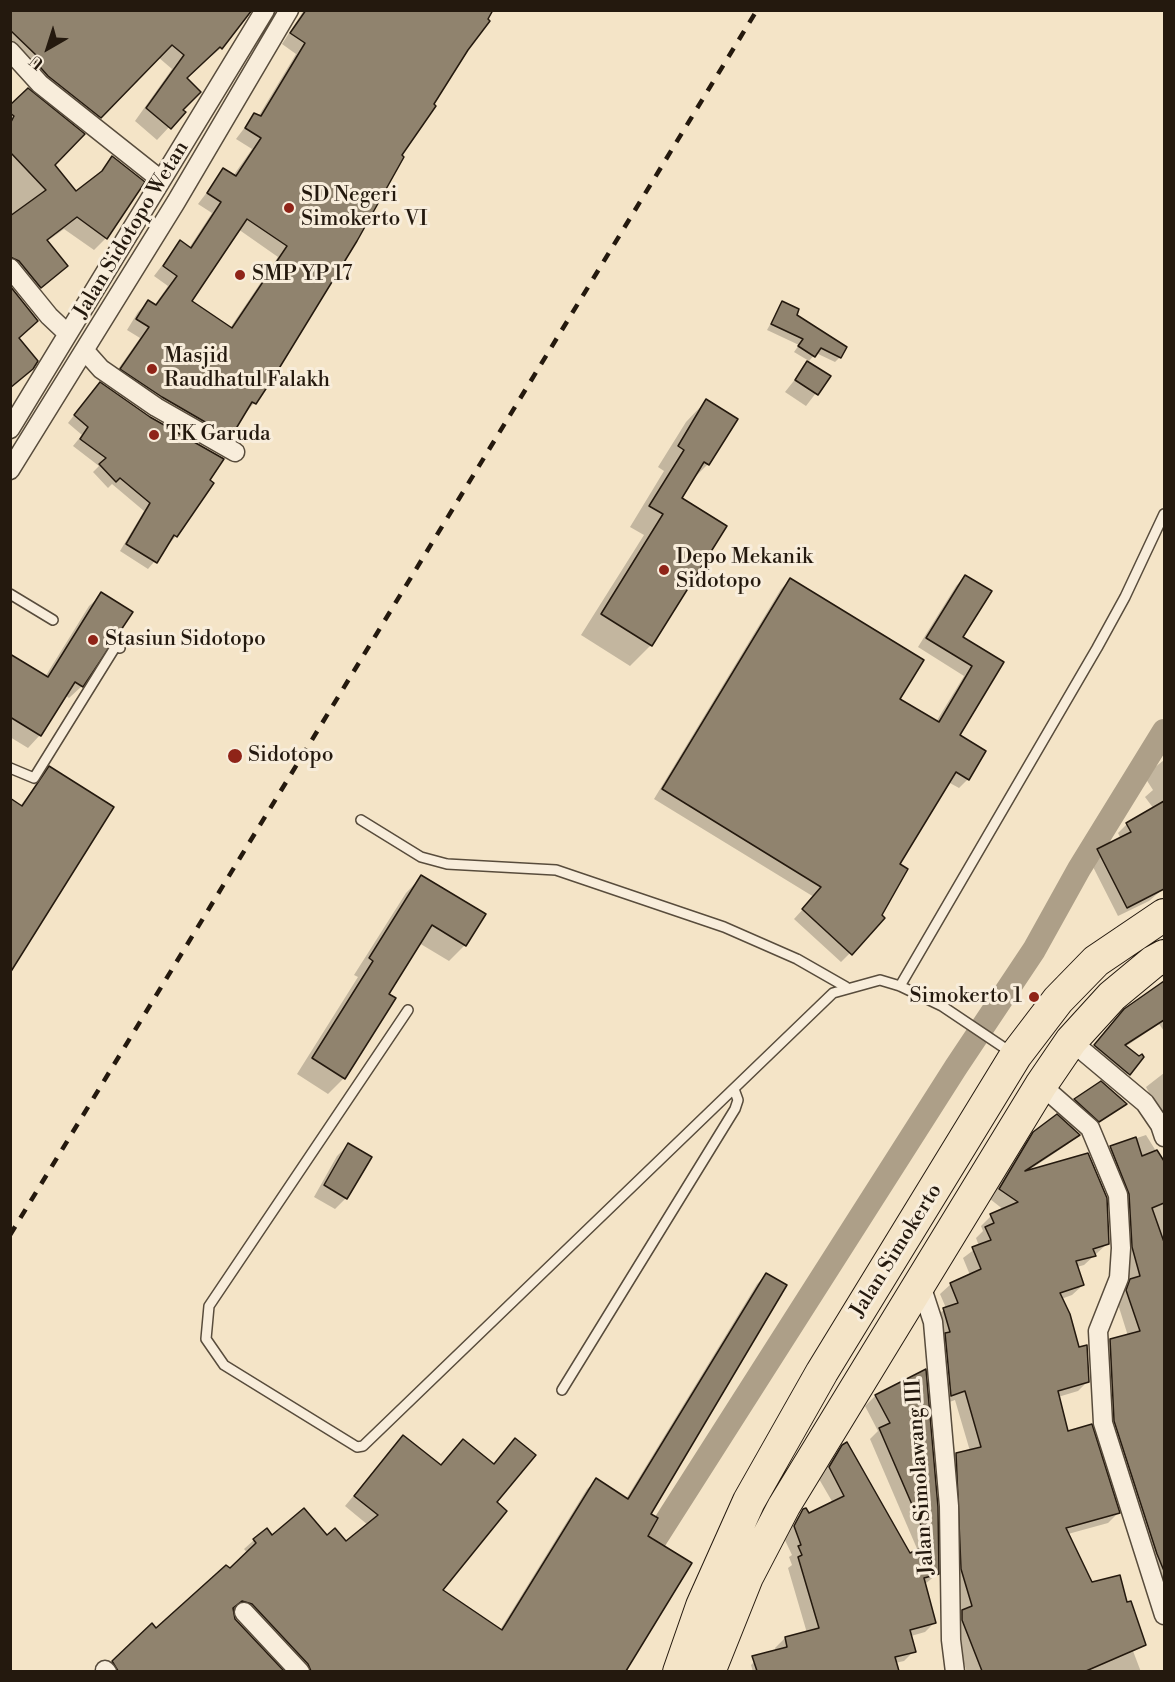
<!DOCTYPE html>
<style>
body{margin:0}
#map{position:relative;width:1175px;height:1682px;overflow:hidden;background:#f4e4c7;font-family:"Libre Bodoni",serif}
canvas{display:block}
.frame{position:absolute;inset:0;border:12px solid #24190e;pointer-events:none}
.north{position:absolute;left:18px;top:18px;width:60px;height:60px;-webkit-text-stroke:4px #f8eddb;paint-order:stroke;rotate:219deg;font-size:16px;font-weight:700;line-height:24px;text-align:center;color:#24190e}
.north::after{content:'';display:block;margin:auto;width:21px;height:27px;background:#24190e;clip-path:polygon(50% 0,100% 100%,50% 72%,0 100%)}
</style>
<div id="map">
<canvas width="1175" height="1682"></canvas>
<div class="frame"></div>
<div class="north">U</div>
</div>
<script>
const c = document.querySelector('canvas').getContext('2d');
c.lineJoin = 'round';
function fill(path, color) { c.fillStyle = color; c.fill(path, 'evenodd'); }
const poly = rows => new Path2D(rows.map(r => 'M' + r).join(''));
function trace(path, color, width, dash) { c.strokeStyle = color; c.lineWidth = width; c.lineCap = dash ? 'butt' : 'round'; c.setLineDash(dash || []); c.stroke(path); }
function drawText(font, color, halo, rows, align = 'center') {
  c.font = font + ' "Libre Bodoni",serif'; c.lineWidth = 6; c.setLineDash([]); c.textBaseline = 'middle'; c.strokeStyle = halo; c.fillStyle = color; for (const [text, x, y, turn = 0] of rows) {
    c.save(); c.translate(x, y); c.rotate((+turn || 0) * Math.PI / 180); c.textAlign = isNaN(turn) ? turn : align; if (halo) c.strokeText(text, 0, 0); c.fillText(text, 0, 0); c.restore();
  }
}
fill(poly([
 [10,10,249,10,221,48,185,78,181,110,183,112,157,140,135,121,172,69,158,57,87,129,10,61],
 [304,10,494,10,399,155,324,292,254,403,219,446,111,379,140,338,127,330,138,312,148,302,154,306,168,286,154,276,180,242,189,248,212,213,198,204,224,170,233,176,252,149,236,139,255,114,258,117,296,54,282,44],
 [238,229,278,257,230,328,190,302],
 [10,107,76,193,94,179,113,158,106,238,94,250,64,229,46,242,53,278,28,299,10,280],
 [782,303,840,357,835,362,816,353,809,361,794,352,799,345,767,330],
 [808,363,829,376,806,406,785,392],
 [93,391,176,536,148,569,120,551,144,511,112,484,108,488,93,472,99,466,73,446,82,435,68,423],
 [706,401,708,464,690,482,680,499,725,527,651,645,630,666,581,635,644,535,630,527,664,471,658,467,686,422],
 [965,576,961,637,1002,662,958,735,968,779,959,788,948,782,898,865,850,953,841,962,794,919,814,897,654,799,781,589,790,580,898,699,936,722,964,676,918,647,956,586],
 [102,594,82,686,69,698,65,695,40,735,28,748,10,737,10,656,45,677,89,606],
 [1164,760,1164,888,1149,901,1118,916,1089,859,1098,850,1121,839,1118,833,1127,824,1154,809,1145,797,1153,790,1144,776],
 [50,768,10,970,20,806],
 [422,876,465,945,449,961,419,943,387,994,344,1078,328,1094,297,1074,358,977,354,975,406,893],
 [1164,983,1164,1031,1159,1024,1125,1047,1139,1058,1142,1057,1120,1083,1087,1054,1116,1020,1140,998],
 [1164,1073,1164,1121,1146,1087],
 [1101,1083,1120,1109,1093,1126,1070,1105],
 [1034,1134,1078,1135,1068,1144,1028,1171,1108,1243,1084,1265,1077,1267,1083,1285,1072,1295,1061,1299,1088,1381,1078,1391,1058,1397,1067,1433,1118,1513,1108,1523,1068,1534,1092,1584,1126,1604,1143,1642,1133,1651,1141,1672,967,1672,952,1631,952,1621,961,1612,952,1579,946,1465,956,1454,970,1451,955,1400,941,1405,933,1319,946,1308,940,1294,951,1284,970,1275,963,1258,979,1246,976,1238,983,1231,981,1226,991,1216,1004,1210,990,1199,1023,1144],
 [1146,1135,1164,1164,1164,1389,1155,1392,1164,1411,1164,1615,1105,1431,1100,1350,1110,1340,1128,1336,1117,1301,1121,1290,1129,1282,1101,1157,1110,1147],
 [348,1145,346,1198,335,1209,314,1197,337,1156],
 [766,1275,649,1514,646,1536,690,1563,625,1672,297,1672,236,1610,232,1611,234,1620,282,1672,103,1672,152,1626,156,1631,230,1571,248,1554,244,1549,254,1540,327,1537,345,1543,368,1525,345,1506,403,1437,440,1467,493,1465,515,1440,495,1503,441,1590,500,1630,587,1489,597,1480,626,1499,757,1284],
 [925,1372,937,1574,924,1585,935,1622,925,1632,911,1636,914,1651,904,1661,895,1663,897,1672,753,1672,751,1665,762,1655,776,1651,775,1648,785,1638,807,1633,788,1568,792,1565,789,1557,792,1555,784,1538,794,1521,804,1510,808,1515,833,1503,819,1479,833,1457,843,1446,909,1555,918,1551,870,1439,878,1431,865,1406,875,1396]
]), '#0003');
trace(poly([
 [638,1566,956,1067,1034,950,1079,869,1164,731]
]), '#ad9f88', 24);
const building = poly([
 [10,10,252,10,222,49,220,47,187,78,201,92,183,110,186,112,171,129,146,108,184,55,172,45,101,118,48,76,33,59,36,55,10,30,10,10],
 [306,10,493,10,488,19,490,21,468,50,434,104,436,106,402,155,404,157,357,241,275,375,256,404,252,402,231,437,162,397,120,369,149,327,136,319,148,300,156,305,177,276,163,266,180,240,191,248,221,202,207,193,223,168,236,176,261,138,245,128,254,113,261,116,305,43,290,33,306,10],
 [247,219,287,246,232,328,192,301,247,219],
 [28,88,85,134,55,165,76,191,102,171,112,156,145,182,107,239,77,217,47,240,68,266,41,288,19,261,10,257,10,216,46,190,10,152,10,124,14,116,10,113,10,105,28,88],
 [10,286,38,321,19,338,38,361,33,369,10,388,10,286],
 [782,301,799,309,797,315,847,347,841,358,821,348,815,357,798,346,803,339,771,324,782,301],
 [807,361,831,376,818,395,795,380,807,361],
 [100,382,150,417,224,459,210,480,214,483,177,537,174,535,157,563,126,544,150,503,120,478,116,482,99,464,106,458,80,439,88,427,74,415,100,382],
 [706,399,738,419,709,465,704,462,682,498,727,526,652,646,601,614,663,514,649,506,684,450,678,446,706,399],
 [965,575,992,591,963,637,1004,662,960,735,986,751,969,780,956,772,900,864,908,869,882,915,885,918,852,955,802,909,821,887,662,789,790,578,924,660,900,699,939,722,972,666,926,638,965,575],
 [101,592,133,612,83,687,75,682,41,736,10,717,10,654,48,677,101,592],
 [49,766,114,807,10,973,10,798,22,806,49,766],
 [1164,801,1164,889,1127,908,1097,849,1131,832,1126,823,1164,801],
 [421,875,486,914,466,946,432,925,389,994,396,998,345,1079,312,1058,373,961,369,958,421,875],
 [1164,981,1164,1020,1125,1045,1139,1056,1142,1054,1144,1057,1130,1075,1094,1045,1124,1009,1164,981],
 [1101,1081,1127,1104,1099,1122,1074,1099,1101,1081],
 [1057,1114,1080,1135,1025,1171,1088,1153,1107,1198,1109,1244,1093,1249,1096,1256,1076,1261,1084,1285,1060,1293,1070,1314,1079,1347,1087,1345,1089,1382,1058,1391,1068,1431,1092,1424,1120,1513,1066,1528,1092,1582,1120,1575,1127,1602,1131,1601,1146,1645,1086,1671,982,1671,962,1620,962,1610,972,1606,961,1569,956,1453,981,1447,965,1391,951,1396,945,1333,950,1332,943,1308,958,1303,950,1283,981,1269,972,1247,991,1240,985,1227,994,1223,990,1214,1018,1202,999,1189,1033,1132,1057,1114],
 [1136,1137,1142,1156,1157,1150,1164,1161,1164,1203,1152,1208,1164,1242,1164,1571,1157,1554,1114,1421,1110,1339,1140,1331,1126,1290,1130,1279,1140,1276,1132,1247,1129,1194,1110,1146,1136,1137],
 [348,1143,372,1157,347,1199,324,1185,348,1143],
 [766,1273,787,1285,651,1514,658,1518,648,1536,692,1563,626,1671,311,1671,308,1664,252,1604,242,1601,233,1608,235,1619,284,1671,118,1671,112,1661,152,1623,156,1628,226,1565,230,1568,256,1543,253,1539,267,1528,272,1535,304,1508,327,1535,335,1528,346,1541,378,1515,354,1496,403,1435,441,1465,463,1439,494,1464,515,1438,536,1455,497,1502,507,1511,443,1590,502,1630,596,1478,628,1499,766,1273],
 [926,1369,938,1507,939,1574,924,1578,936,1623,910,1630,916,1652,895,1657,899,1671,757,1671,752,1656,787,1647,785,1637,819,1628,798,1557,802,1555,798,1546,801,1545,794,1526,803,1509,806,1508,809,1513,844,1496,829,1467,842,1445,847,1442,910,1553,929,1544,879,1428,890,1423,875,1395,926,1369]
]);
fill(building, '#90836e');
trace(building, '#24190e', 1.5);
const service = poly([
 [10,594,53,620],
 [10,768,34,778,114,649,117,647,120,648],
 [361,820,421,857,447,864,556,870,724,927,797,959,846,987],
 [900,986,1097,648,1125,597,1164,514],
 [408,1010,209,1306,206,1339,224,1365,357,1447,363,1446,833,993,880,980,900,986,942,1006,1012,1053],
 [562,1390,735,1109,738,1100,734,1089]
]);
const minor = poly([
 [10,51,40,84,161,180],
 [10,268,49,316,68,334],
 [85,351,101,369,156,407,235,452],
 [10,429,265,10],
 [10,470,176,202,289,10],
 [1071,1041,1145,1103,1160,1125,1164,1137],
 [1041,1085,1090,1128,1118,1195,1121,1248,1119,1278,1098,1331,1103,1423,1164,1615],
 [920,1282,933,1322,949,1506,951,1640,955,1672],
 [244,1612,300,1672],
 [105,1670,107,1672]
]);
const trunk = poly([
 [679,1672,702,1606,749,1501,822,1372,1016,1055,1058,1000,1096,961,1164,915],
 [709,1672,747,1577,784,1506,1041,1085,1071,1041,1112,996,1153,962,1164,956]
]);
trace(service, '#584c3c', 12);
trace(minor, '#584c3c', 21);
trace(trunk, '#24190e', 34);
trace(service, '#f8eddb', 9);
trace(minor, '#f8eddb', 18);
trace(trunk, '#f4e4c7', 32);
trace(poly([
 [10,1235,757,10]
]), '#24190e', 4.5, [10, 10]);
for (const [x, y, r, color] of [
 [289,208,6,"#8f2418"],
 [240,275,6,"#8f2418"],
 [152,369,6,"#8f2418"],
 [154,435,6,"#8f2418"],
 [664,570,6,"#8f2418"],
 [93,640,6,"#8f2418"],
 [235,756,8,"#8f2418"],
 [1034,997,6,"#8f2418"]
]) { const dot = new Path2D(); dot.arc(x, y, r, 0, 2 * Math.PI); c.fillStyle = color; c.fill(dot); trace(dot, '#f8eddb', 2); }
drawText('21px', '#24190e', '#f8eddb', [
 ["SD Negeri",301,196],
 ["Simokerto VI",301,220],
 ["SMP YP 17",252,275],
 ["Masjid",164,357],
 ["Raudhatul Falakh",164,381],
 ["TK Garuda",166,435],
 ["Depo Mekanik",676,558],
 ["Sidotopo",676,582],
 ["Stasiun Sidotopo",105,640],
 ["Sidotopo",248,756],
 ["Simokerto 1",1022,997,"right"]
], 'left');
drawText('21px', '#24190e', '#f8eddb', [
 ["Jalan Sidotopo Wetan",132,230,-59],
 ["Jalan Simokerto",897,1251,-58],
 ["Jalan Simolawang III",921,1477,-94]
]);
</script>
